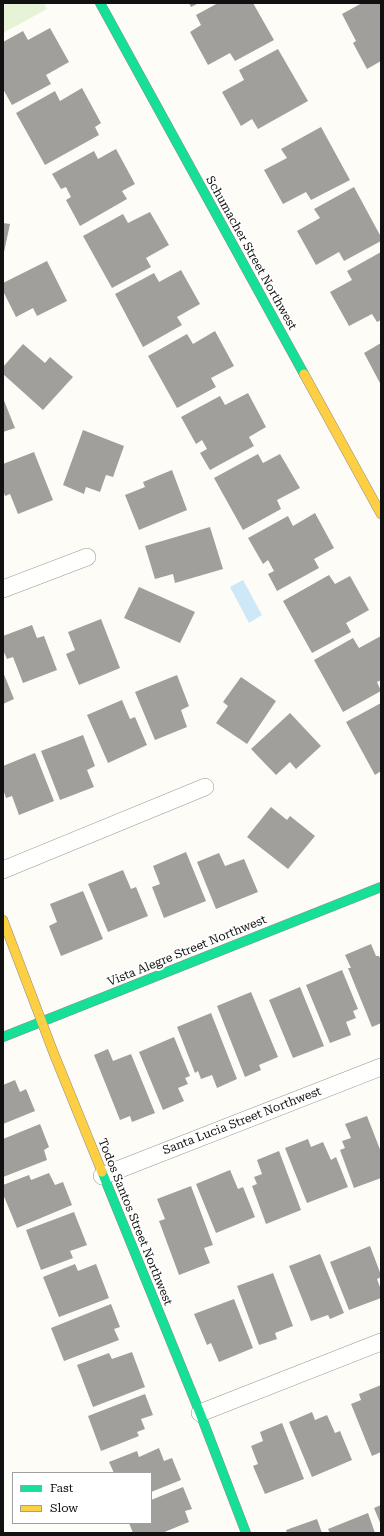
<!DOCTYPE html>
<style>
body{margin:0}
#map{position:relative;width:384px;height:1536px;overflow:hidden;background:#fdfcf7;font-family:"Roboto Serif",serif}
canvas{display:block}
.frame{position:absolute;inset:0;border:4px solid #111;pointer-events:none}
.legend{position:absolute;left:12px;top:1472px;width:140px;height:52px;box-sizing:border-box;background:#fff;border:1px solid #a0a0a0;margin:0;padding:5px 7px;list-style:none;font-size:12px;color:#111}
.legend li{display:flex;align-items:center;gap:8px;height:20px}
.legend b{width:20px;border:1px solid #a0a0a0}
</style>
<div id="map">
<canvas width="384" height="1536"></canvas>
<div class="frame"></div>
<ul class="legend">
<li><b style="height:5px;background:#16e098"></b>Fast</li>
<li><b style="height:5px;background:#ffcf43"></b>Slow</li>
</ul>
</div>
<script>
const c = document.querySelector('canvas').getContext('2d');
c.lineJoin = 'round';
function fill(path, color) { c.fillStyle = color; c.fill(path, 'evenodd'); }
const poly = rows => new Path2D(rows.map(r => 'M' + r).join(''));
function trace(path, color, width, dash) { c.strokeStyle = color; c.lineWidth = width; c.lineCap = dash ? 'butt' : 'round'; c.setLineDash(dash || []); c.stroke(path); }
function drawText(font, color, halo, rows, align = 'center') {
  c.font = font + ' "Roboto Serif",serif'; c.lineWidth = 4; c.setLineDash([]); c.textBaseline = 'middle'; c.strokeStyle = halo; c.fillStyle = color; for (const [text, x, y, turn = 0] of rows) {
    c.save(); c.translate(x, y); c.rotate((+turn || 0) * Math.PI / 180); c.textAlign = isNaN(turn) ? turn : align; if (halo) c.strokeText(text, 0, 0); c.fillText(text, 0, 0); c.restore();
  }
}
fill(poly([
 [3,3,44,3,47,9,3,33]
]), '#e7f3d7');
fill(poly([
 [243,580,262,615,249,623,230,587]
]), '#cde8f7');
fill(poly([
 [189,3,199,3,191,7],
 [218,3,253,3,274,40,235,61,230,53,208,65,190,32,201,25,196,15],
 [362,3,381,3,381,61,367,69,353,43,356,41,342,14],
 [50,28,69,62,46,75,51,84,12,105,3,89,3,42,23,31,28,40],
 [278,49,308,101,258,129,252,119,241,126,222,92,244,80,239,70],
 [82,88,101,123,95,127,99,135,45,165,16,113,55,91,60,101],
 [321,127,350,180,311,200,306,192,283,204,264,170,287,158,281,149],
 [116,149,135,184,122,191,127,199,80,226,66,200,71,197,66,187,61,189,52,174,94,151,98,159],
 [354,187,381,237,381,241,344,261,339,252,316,265,297,231,320,218,314,209],
 [150,212,169,245,146,258,151,267,112,288,83,236,123,214,128,223],
 [3,223,10,224,4,252,3,252],
 [381,252,381,320,377,322,372,314,349,326,330,292,352,280,347,271],
 [47,261,67,301,37,316,33,308,16,317,3,291,3,283],
 [181,270,200,304,177,317,182,325,143,347,115,294,154,273,159,282],
 [215,331,234,366,211,378,216,387,177,408,148,356,187,334,193,344],
 [381,343,381,385,364,353],
 [23,344,45,363,50,357,73,377,43,410,3,374,3,367],
 [248,393,266,427,249,437,254,446,210,470,200,453,207,449,202,440,196,444,181,417,220,396,225,405],
 [3,398,15,428,3,432],
 [83,430,124,446,113,477,106,475,100,492,86,487,84,494,63,485],
 [34,452,53,500,18,514,10,494,5,496,3,490,3,464],
 [258,454,263,463,280,454,300,488,277,500,281,509,243,530,214,478],
 [172,470,187,510,139,530,125,495,145,487,143,482],
 [315,513,334,548,314,559,319,568,277,591,268,574,274,571,268,560,263,564,248,538,288,516,293,526],
 [210,527,223,569,175,583,173,574,155,579,145,546],
 [329,575,335,584,350,576,369,610,346,623,351,632,312,653,283,601],
 [139,587,195,612,180,643,124,618],
 [101,619,120,668,79,685,66,654,75,650,68,632],
 [32,625,37,638,44,636,57,670,23,683,13,657,7,659,3,650,3,636],
 [381,636,381,680,377,682,381,691,343,712,314,660,353,638,359,648],
 [3,672,14,699,3,704],
 [177,675,189,706,181,710,187,727,155,740,135,692],
 [241,677,276,701,247,744,216,723,228,706,223,702],
 [122,700,130,719,135,717,147,745,108,763,87,715],
 [381,703,381,771,375,775,346,722],
 [290,713,321,746,296,769,290,762,276,775,251,749],
 [83,735,95,766,87,770,94,787,60,800,41,751],
 [35,753,54,801,19,815,12,796,6,798,3,789,3,766],
 [271,807,287,820,290,816,315,836,288,869,247,837],
 [186,852,206,901,164,918,152,887,160,884,153,866],
 [219,853,225,866,244,859,258,892,216,909,197,862],
 [123,870,131,889,136,887,148,916,108,932,88,884],
 [83,891,103,939,61,956,49,926,57,922,50,904],
 [371,944,376,956,379,956,381,960,381,1023,372,1027,348,968,351,968,345,955],
 [342,970,358,1009,353,1011,356,1018,346,1022,351,1035,330,1043,306,985],
 [300,987,324,1046,293,1058,269,1000],
 [251,992,278,1057,259,1065,261,1070,245,1077,217,1006],
 [211,1013,237,1079,217,1088,212,1075,201,1079,198,1071,195,1073,177,1027],
 [174,1037,190,1076,185,1078,188,1084,178,1088,184,1101,163,1110,139,1052],
 [108,1049,113,1061,131,1054,155,1113,132,1122,130,1116,120,1120,94,1055],
 [15,1080,20,1092,26,1089,35,1111,3,1124,3,1085],
 [367,1116,381,1152,381,1178,354,1188,340,1150,345,1148,342,1141,351,1138,345,1124],
 [40,1124,49,1147,44,1150,47,1160,3,1177,3,1139],
 [308,1139,311,1147,323,1142,331,1160,336,1157,348,1187,307,1203,285,1148],
 [279,1151,301,1210,266,1224,252,1186,257,1184,254,1177,262,1174,257,1160],
 [230,1170,238,1189,243,1187,255,1217,216,1233,196,1184],
 [49,1173,55,1185,63,1182,72,1205,17,1228,3,1194,3,1185,29,1175,31,1180],
 [191,1186,213,1245,204,1248,210,1263,179,1275,159,1221,165,1219,157,1199],
 [74,1212,87,1245,70,1251,73,1258,41,1270,26,1230],
 [370,1246,381,1275,381,1277,377,1279,381,1290,381,1298,349,1310,330,1262],
 [320,1254,344,1313,330,1319,328,1315,311,1321,289,1266],
 [75,1264,78,1271,96,1264,109,1298,59,1317,43,1277],
 [273,1273,293,1326,275,1333,277,1339,259,1345,237,1286],
 [234,1299,253,1348,219,1362,211,1343,207,1345,194,1314],
 [111,1304,120,1327,114,1329,119,1340,64,1361,51,1328],
 [132,1352,145,1387,93,1407,77,1365,109,1353,112,1359],
 [381,1385,381,1452,372,1456,351,1404,361,1400,359,1394],
 [145,1394,153,1415,141,1419,145,1429,137,1432,139,1436,101,1451,88,1416],
 [312,1412,315,1420,327,1415,335,1433,340,1431,352,1460,312,1477,289,1422],
 [282,1423,304,1479,265,1494,253,1466,258,1464,251,1446,263,1441,260,1432],
 [159,1448,164,1461,172,1458,181,1480,151,1492,151,1473,114,1473,109,1462,137,1451,139,1457],
 [183,1487,192,1509,185,1511,189,1522,162,1533,133,1533,129,1523,151,1523,151,1500],
 [381,1505,381,1525,374,1508],
 [368,1513,375,1533,330,1533,328,1529],
 [317,1519,322,1533,287,1533,286,1530]
]), '#a19f9c');
const street = poly([
 [3,589,87,557],
 [3,870,205,787],
 [102,1176,381,1067],
 [200,1413,381,1342]
]);
const fast = poly([
 [100,3,304,374],
 [3,1037,381,887],
 [102,1172,200,1413,246,1533]
]);
const slow = poly([
 [304,374,381,514],
 [3,920,54,1054,102,1172]
]);
trace(street, '#979795', 18);
trace(fast, '#8e8d8b', 10);
trace(slow, '#8e8d8b', 10);
trace(street, '#fffffe', 17);
trace(fast, '#16e098', 9);
trace(slow, '#ffcf43', 9);
drawText('12px', '#111', '#fff', [
 ["Schumacher Street Northwest",251,253,61],
 ["Vista Alegre Street Northwest",187,951,-22],
 ["Santa Lucia Street Northwest",242,1121,-21],
 ["Todos Santos Street Northwest",135,1222,68]
]);
</script>
